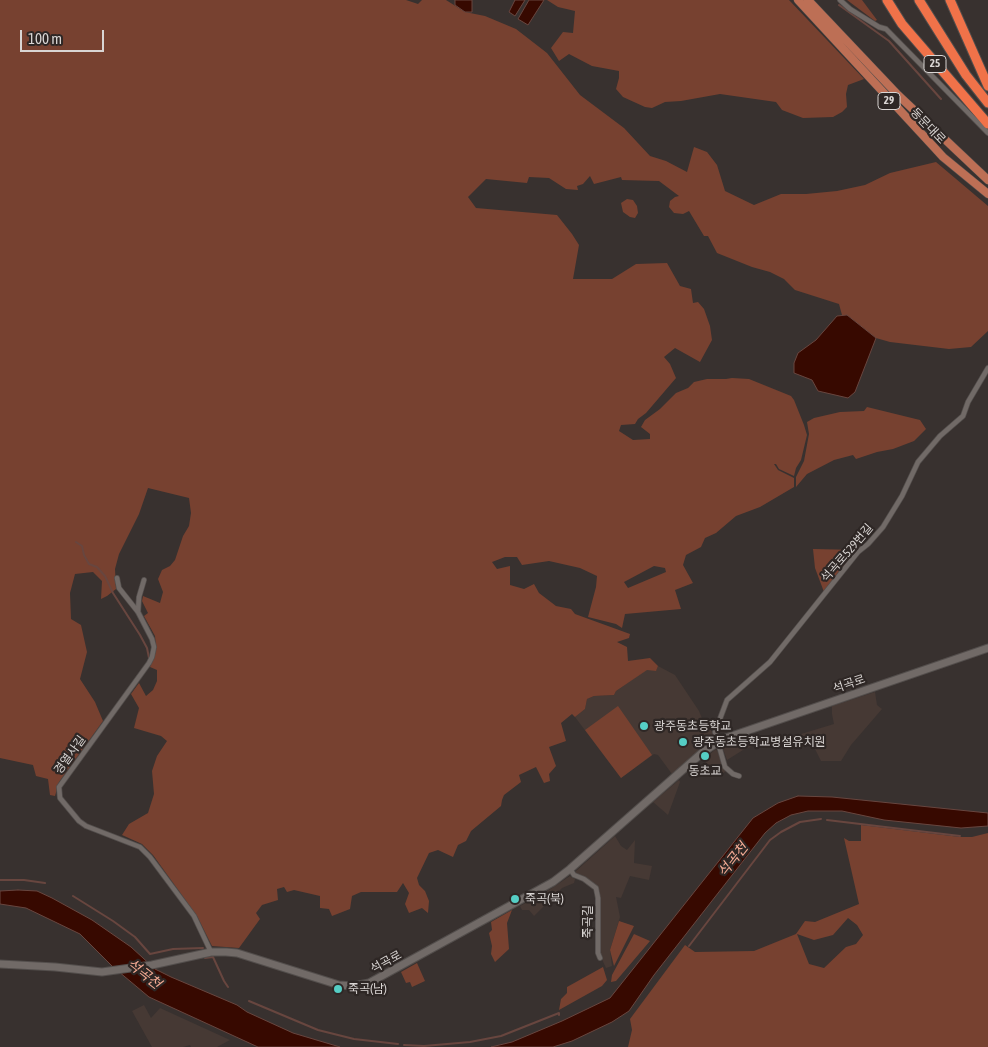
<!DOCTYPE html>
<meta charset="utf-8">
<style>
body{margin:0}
#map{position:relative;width:988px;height:1047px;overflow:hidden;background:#38312f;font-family:"Asap Condensed",sans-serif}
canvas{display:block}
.scale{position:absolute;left:20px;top:30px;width:84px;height:22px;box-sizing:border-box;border:2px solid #d9d5d3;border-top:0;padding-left:6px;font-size:15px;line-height:18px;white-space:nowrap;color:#d9d5d3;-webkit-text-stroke:4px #2e2725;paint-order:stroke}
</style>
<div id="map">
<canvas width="988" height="1047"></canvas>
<div class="scale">100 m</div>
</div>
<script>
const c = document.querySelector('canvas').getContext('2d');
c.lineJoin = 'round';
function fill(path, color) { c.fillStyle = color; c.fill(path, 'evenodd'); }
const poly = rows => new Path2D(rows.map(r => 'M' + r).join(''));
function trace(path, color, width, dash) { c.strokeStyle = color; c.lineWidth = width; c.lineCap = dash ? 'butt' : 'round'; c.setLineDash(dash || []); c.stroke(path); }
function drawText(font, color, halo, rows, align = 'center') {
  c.font = font + ' "Asap Condensed","Noto Sans KR",sans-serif'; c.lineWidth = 4.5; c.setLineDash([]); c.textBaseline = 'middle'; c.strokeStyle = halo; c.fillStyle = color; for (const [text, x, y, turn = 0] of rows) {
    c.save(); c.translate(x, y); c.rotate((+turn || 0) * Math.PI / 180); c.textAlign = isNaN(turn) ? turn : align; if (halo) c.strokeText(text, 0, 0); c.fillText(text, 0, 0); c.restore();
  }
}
fill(poly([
 [658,666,675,675,699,711,703,721,714,734,715,738,672,774,658,755,654,754,621,778,575,717,585,709,587,699,594,696,614,695,616,691,647,669,656,670],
 [875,692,877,705,882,709,851,745,841,761,821,761,813,745,801,734,834,724,832,714,832,706],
 [751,734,755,745,743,750,727,760,722,746],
 [716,749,727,770,720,776,703,760],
 [679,780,680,782,668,815,653,802],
 [615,836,621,846,627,850,635,840,634,863,652,866,649,880,630,876,621,898,616,897,620,917,610,950,612,966,606,968,599,953,597,887,591,882,575,873,576,871],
 [570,876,575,879,574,883,562,888,534,916,529,910,522,910,520,906,546,892],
 [144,1005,151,1018,160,1008,230,1040,217,1047,191,1047,190,1045,183,1047,152,1047,132,1011]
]), '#463934');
fill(poly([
 [0,0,406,0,418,4,422,0,446,0,465,12,485,16,516,29,547,53,580,95,624,128,650,156,666,161,687,172,694,147,707,152,717,165,725,191,754,205,781,194,806,194,837,191,865,185,890,173,936,162,988,206,988,331,971,347,949,349,890,342,876,338,847,315,842,315,839,304,795,290,784,279,770,272,752,267,717,253,708,236,704,236,689,211,683,214,674,213,669,207,670,201,675,197,679,196,659,181,622,180,621,177,594,184,590,176,583,184,577,186,578,190,566,189,549,178,529,177,527,183,486,179,468,197,476,208,557,215,572,234,579,245,573,279,612,279,636,264,667,263,680,286,691,289,693,303,698,302,704,309,710,326,712,340,700,362,675,348,664,357,670,364,676,378,646,413,638,419,635,424,621,425,619,431,633,440,650,439,650,434,641,427,645,420,660,409,676,393,688,388,694,382,707,379,726,379,732,378,749,379,791,396,794,400,804,425,807,435,801,460,796,468,794,476,779,469,776,464,774,464,778,470,794,478,794,487,760,507,736,516,716,533,705,538,701,547,686,555,683,565,693,583,675,590,681,609,625,614,622,628,616,624,588,617,596,587,597,576,580,568,549,561,522,565,517,557,505,557,492,562,497,569,510,566,510,585,524,589,534,584,539,593,556,606,571,609,575,614,630,634,629,638,617,642,627,647,628,661,650,658,658,666,656,671,647,670,616,691,614,695,594,696,587,699,585,709,575,717,572,714,561,723,566,741,549,747,556,766,549,774,550,781,544,783,536,767,519,775,521,782,504,795,502,800,501,806,471,831,466,841,458,845,453,857,438,850,429,853,417,878,419,885,425,891,429,901,428,913,422,908,409,913,405,904,409,893,403,883,397,892,361,892,352,896,350,909,332,916,329,909,320,908,320,896,294,890,287,892,284,887,277,889,278,900,262,905,256,913,260,919,239,948,212,946,197,916,153,855,142,844,122,835,129,824,148,813,154,794,152,771,157,756,167,741,161,736,134,728,139,708,131,694,139,683,146,696,153,690,157,681,157,670,150,667,156,647,155,636,144,616,148,613,142,601,143,596,160,603,163,592,158,579,162,570,170,566,175,560,183,536,189,526,191,513,189,498,148,488,139,514,119,554,115,569,116,589,107,596,101,599,102,581,93,572,75,574,70,593,71,619,81,625,87,652,80,679,95,702,103,721,59,782,55,796,50,795,48,779,36,776,33,765,0,758],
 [654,566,665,568,666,572,628,588,624,582],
 [547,0,789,0,864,79,848,85,846,94,847,107,842,112,833,117,803,118,782,110,776,102,720,94,681,101,665,102,652,108,645,107,623,97,616,89,619,78,619,71,592,66,569,54,559,61,551,48,563,32,573,33,575,11,558,7],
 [847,0,862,0,877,20,875,21],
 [627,199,633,200,637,206,638,213,635,218,630,217,623,212,621,203],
 [867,407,920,420,926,429,914,441,893,449,877,452,856,459,853,455,834,460,807,474,796,487,796,477,804,461,809,434,807,422,814,418,840,412,864,411],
 [813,549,858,550,824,592,815,568],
 [618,706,652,755,621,778,585,730],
 [861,825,960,837,972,837,988,833,988,1047,628,1047,632,1030,630,1019,685,945,695,952,754,951,796,934,805,921,815,922,859,904,844,838,849,841,861,841],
 [848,918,857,925,863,935,856,944,846,947,824,968,809,964,797,934,814,940,833,935],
 [512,910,507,923,509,949,495,962,491,954,492,946,489,933,492,930,491,922],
 [619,921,634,926,614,966,610,950],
 [634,934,650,941,616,981,611,982,612,975],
 [417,963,425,981,412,987,410,982,406,983,401,972],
 [603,967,607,980,602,986,559,1010,561,999,567,993,567,987]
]), '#774130');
const water = poly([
 [455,0,472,0,472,12,465,12,455,5,455,0],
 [515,0,525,0,515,16,509,12,515,0],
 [529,0,544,0,528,25,518,19,529,0],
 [847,315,876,338,855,392,848,398,818,391,812,380,794,373,794,363,798,353,816,340,837,316,847,315],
 [798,796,832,797,988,813,988,826,961,828,884,820,842,811,808,811,791,815,776,823,765,833,654,975,629,1011,612,1022,572,1041,553,1047,491,1047,512,1042,562,1021,610,998,753,818,778,803,798,796],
 [18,890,37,891,52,898,92,920,131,947,155,969,171,977,237,1005,247,1012,293,1033,340,1047,258,1047,149,997,112,966,80,934,26,908,0,904,0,891,18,890]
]);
fill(water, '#370900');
trace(water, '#68463f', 1);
trace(poly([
 [839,5,889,41,941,99],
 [76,542,82,546,84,555,89,564,97,567,105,576,113,593,140,635,147,648,149,658],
 [827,820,960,836],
 [0,880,24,880,45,883],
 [73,896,113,921,135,937,150,954,173,949,203,948],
 [689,946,770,840,781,832,800,822,821,819],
 [205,958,213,957,224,981,228,987],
 [249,1001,318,1030,354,1039,398,1044],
 [404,1045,424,1046,470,1042,501,1036,559,1013,559,1015]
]), '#68463f', 2);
const street = poly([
 [840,0,850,9,879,27,886,29,988,133],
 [117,578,119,588,138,612,152,639,154,647,152,657,149,663,59,787,60,798,79,821,86,826,140,847,150,857,194,916,211,952],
 [138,612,139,597,144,580],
 [739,776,733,774,725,767,715,732,727,700,770,662,858,552,868,544,883,527,902,496,918,462,940,436,963,416,968,402,988,368],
 [570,869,574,875,584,879,596,888,598,898,598,953,600,958]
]);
const secondary = poly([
 [0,964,55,967,102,972,152,965,211,952,226,952,237,953,339,985,353,986,369,983,553,882,570,869,703,752,723,739,988,648]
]);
const primary = poly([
 [798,0,932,145,943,157,988,194],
 [808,0,898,95,988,180]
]);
const highway = poly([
 [887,0,902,24,988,124],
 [919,0,966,75,988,103],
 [950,0,988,86]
]);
trace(street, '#534e4c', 6);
trace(secondary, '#534e4c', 9);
trace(primary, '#534e4c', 9);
trace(highway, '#534e4c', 11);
trace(street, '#716a67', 4.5);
trace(secondary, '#716a67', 7);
trace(primary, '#bd6f55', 8);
trace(highway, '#f07249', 9);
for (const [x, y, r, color] of [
 [644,726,5,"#55cec5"],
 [683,742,5,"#55cec5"],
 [705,756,5,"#55cec5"],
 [515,899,5,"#55cec5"],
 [338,989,5,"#55cec5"]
]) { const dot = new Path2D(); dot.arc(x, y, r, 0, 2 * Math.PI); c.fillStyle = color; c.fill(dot); trace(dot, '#2e2725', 2); }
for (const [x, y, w] of [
 [935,64,22],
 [889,101,22]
]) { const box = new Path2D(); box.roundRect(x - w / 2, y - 8.5, w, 17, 4); c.fillStyle = '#2e2725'; c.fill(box); trace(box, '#d9d5d3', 1); }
drawText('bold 11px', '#d9d5d3', null, [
 ["25",935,64],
 ["29",889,101]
]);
drawText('12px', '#d9d5d3', '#2e2725', [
 ["동문대로",928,126,46],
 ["석곡로529번길",847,553,-49],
 ["석곡로",849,684,-19],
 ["경열사길",70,755,-54],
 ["죽곡길",588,922,-90],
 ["석곡로",386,962,-29]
]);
drawText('12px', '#d9d5d3', '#2e2725', [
 ["광주동초등학교",654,726],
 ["광주동초등학교병설유치원",693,742],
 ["동초교",705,771,"center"],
 ["죽곡(북)",525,899],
 ["죽곡(남)",348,989]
], 'left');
drawText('italic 14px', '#f6ac95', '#2e2725', [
 ["석곡천",733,860,-52],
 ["석곡천",144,974,38]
]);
</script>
